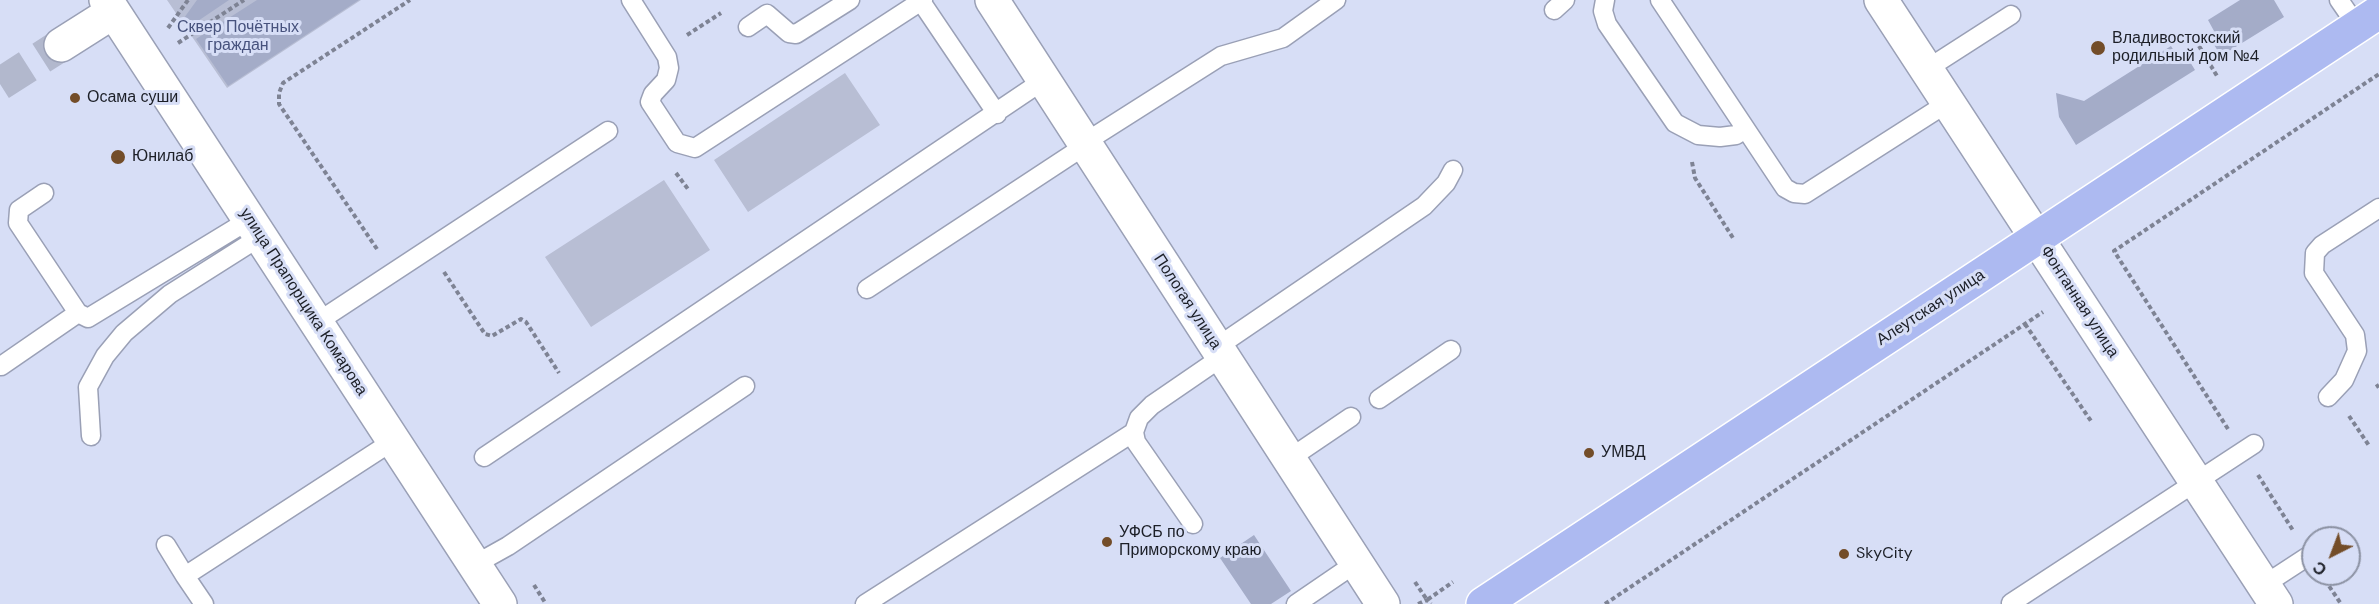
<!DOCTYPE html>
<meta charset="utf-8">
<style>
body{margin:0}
#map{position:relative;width:2379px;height:604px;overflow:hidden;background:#d7def6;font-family:"DM Sans",sans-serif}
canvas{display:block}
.north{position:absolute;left:2301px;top:526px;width:60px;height:60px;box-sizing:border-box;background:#d7def6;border:2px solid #8c92a3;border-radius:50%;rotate:222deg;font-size:16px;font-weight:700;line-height:24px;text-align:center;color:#1c1f27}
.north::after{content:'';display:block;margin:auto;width:21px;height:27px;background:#734d29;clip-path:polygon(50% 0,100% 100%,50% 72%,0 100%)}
</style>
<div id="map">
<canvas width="2379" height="604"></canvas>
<div class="north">С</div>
</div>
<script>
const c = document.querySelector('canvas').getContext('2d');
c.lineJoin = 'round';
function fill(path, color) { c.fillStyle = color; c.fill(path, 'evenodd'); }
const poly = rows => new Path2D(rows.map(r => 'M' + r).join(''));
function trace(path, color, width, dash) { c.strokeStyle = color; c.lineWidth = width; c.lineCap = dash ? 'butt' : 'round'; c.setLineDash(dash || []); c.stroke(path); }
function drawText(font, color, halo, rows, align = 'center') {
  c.font = font + ' "DM Sans",sans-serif'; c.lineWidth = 6; c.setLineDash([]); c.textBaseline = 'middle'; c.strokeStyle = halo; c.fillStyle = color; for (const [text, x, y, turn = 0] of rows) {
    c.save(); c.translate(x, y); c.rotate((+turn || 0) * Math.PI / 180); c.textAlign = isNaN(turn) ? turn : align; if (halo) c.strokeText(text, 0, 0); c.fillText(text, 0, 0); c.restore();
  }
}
fill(poly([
 [167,0,361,0,227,88],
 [845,73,880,125,748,212,714,160],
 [664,180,710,250,591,327,545,257]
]), '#b8bed4');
fill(poly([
 [197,0,229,0,189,27,184,18],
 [257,0,359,0,228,86,196,39],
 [2240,0,2274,0,2284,17,2221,56,2208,35,2214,31,2208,20],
 [2171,46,2177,56,2184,52,2195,70,2076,145,2059,117,2056,93,2084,101],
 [1254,535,1291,591,1271,604,1251,604,1220,558]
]), '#a4acc8');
trace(poly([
 [0,84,61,45]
]), '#b2b8cd', 33, [33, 16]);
const lane = poly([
 [631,0,667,57,669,68,666,80,653,94,650,102,677,143,695,148,923,0],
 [920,0,997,114],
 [1605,0,1603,11,1607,24,1675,123,1698,135,1720,137,1736,135,1745,129],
 [1660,0,1785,188,1794,193,1805,194,1949,102],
 [2339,0,2357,26],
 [1554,10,1565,0],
 [748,27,767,14,789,33,796,34,850,0],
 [1927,69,2011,15],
 [1084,143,1221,56,1283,38,1336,0],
 [44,193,19,210,18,223,78,313,88,318,249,220],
 [867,289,1086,145],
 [316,323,608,131],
 [1217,347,1424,206,1446,183,1453,170],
 [1,366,78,313],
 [2328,397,2344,380,2357,351,2355,335,2314,273,2315,253,2322,245,2379,208],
 [1379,399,1451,350],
 [91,436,88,387,105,356,124,333,170,294,260,237],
 [484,457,1044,80],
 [1289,459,1351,417],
 [1193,524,1136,442,1134,432,1139,418,1152,405,1222,357],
 [166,545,185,576],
 [474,565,508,546,745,386],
 [2264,585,2313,553],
 [2011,603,2254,444],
 [204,604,185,576,393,441],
 [865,604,1134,432],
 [1296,604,1356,563]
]);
const street = poly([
 [61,45,113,12]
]);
const secondary = poly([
 [106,0,500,604],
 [992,0,1383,604],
 [1881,0,2276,604]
]);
const primary = poly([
 [1483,604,2379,12]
]);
trace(lane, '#9aa0b6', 21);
trace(street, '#9aa0b6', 36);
trace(secondary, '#9aa0b6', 36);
trace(primary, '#fff', 36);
trace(poly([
 [168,28,188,0],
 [687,35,721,13],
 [178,43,244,0],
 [2199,46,2217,76],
 [1692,162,1695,178,1733,238],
 [676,173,688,189],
 [377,249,279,104,279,93,283,83,410,0],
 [444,272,485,334,492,336,521,319,526,322,559,373],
 [2025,324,2091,421],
 [2376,387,2379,385],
 [2349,416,2370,447],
 [2228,429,2114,251,2379,74],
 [2258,475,2294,532],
 [2325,580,2341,604],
 [1415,582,1427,600,1453,582],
 [534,585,546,604],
 [1418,604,1427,600,1431,604],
 [1605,604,2043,312]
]), '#7e8394', 4, [4.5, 3]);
trace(lane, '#fff', 18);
trace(street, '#fff', 33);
trace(secondary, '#fff', 33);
trace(primary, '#adbaf1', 33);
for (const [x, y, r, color] of [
 [2098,48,8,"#734d29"],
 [75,98,6,"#734d29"],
 [118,157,8,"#734d29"],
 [1589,453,6,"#734d29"],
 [1107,542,6,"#734d29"],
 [1844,554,6,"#734d29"]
]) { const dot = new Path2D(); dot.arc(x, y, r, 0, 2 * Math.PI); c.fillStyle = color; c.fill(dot); trace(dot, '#d7def6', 2); }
drawText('16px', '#47527d', '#d7def6', [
 ["Сквер Почётных",238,28],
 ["граждан",238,46]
]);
drawText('16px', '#1c1f27', '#d7def6', [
 ["Владивостокский",2112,39],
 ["родильный дом №4",2112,57],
 ["Осама суши",87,98],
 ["Юнилаб",132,157],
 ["УМВД",1601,453],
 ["УФСБ по",1119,533],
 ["Приморскому краю",1119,551],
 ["SkyCity",1856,554]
], 'left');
drawText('16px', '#1c1f27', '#d7def6', [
 ["улица Прапорщика Комарова",303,302,57],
 ["Пологая улица",1187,302,57],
 ["Фонтанная улица",2079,302,57],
 ["Алеутская улица",1931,308,-33]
]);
</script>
